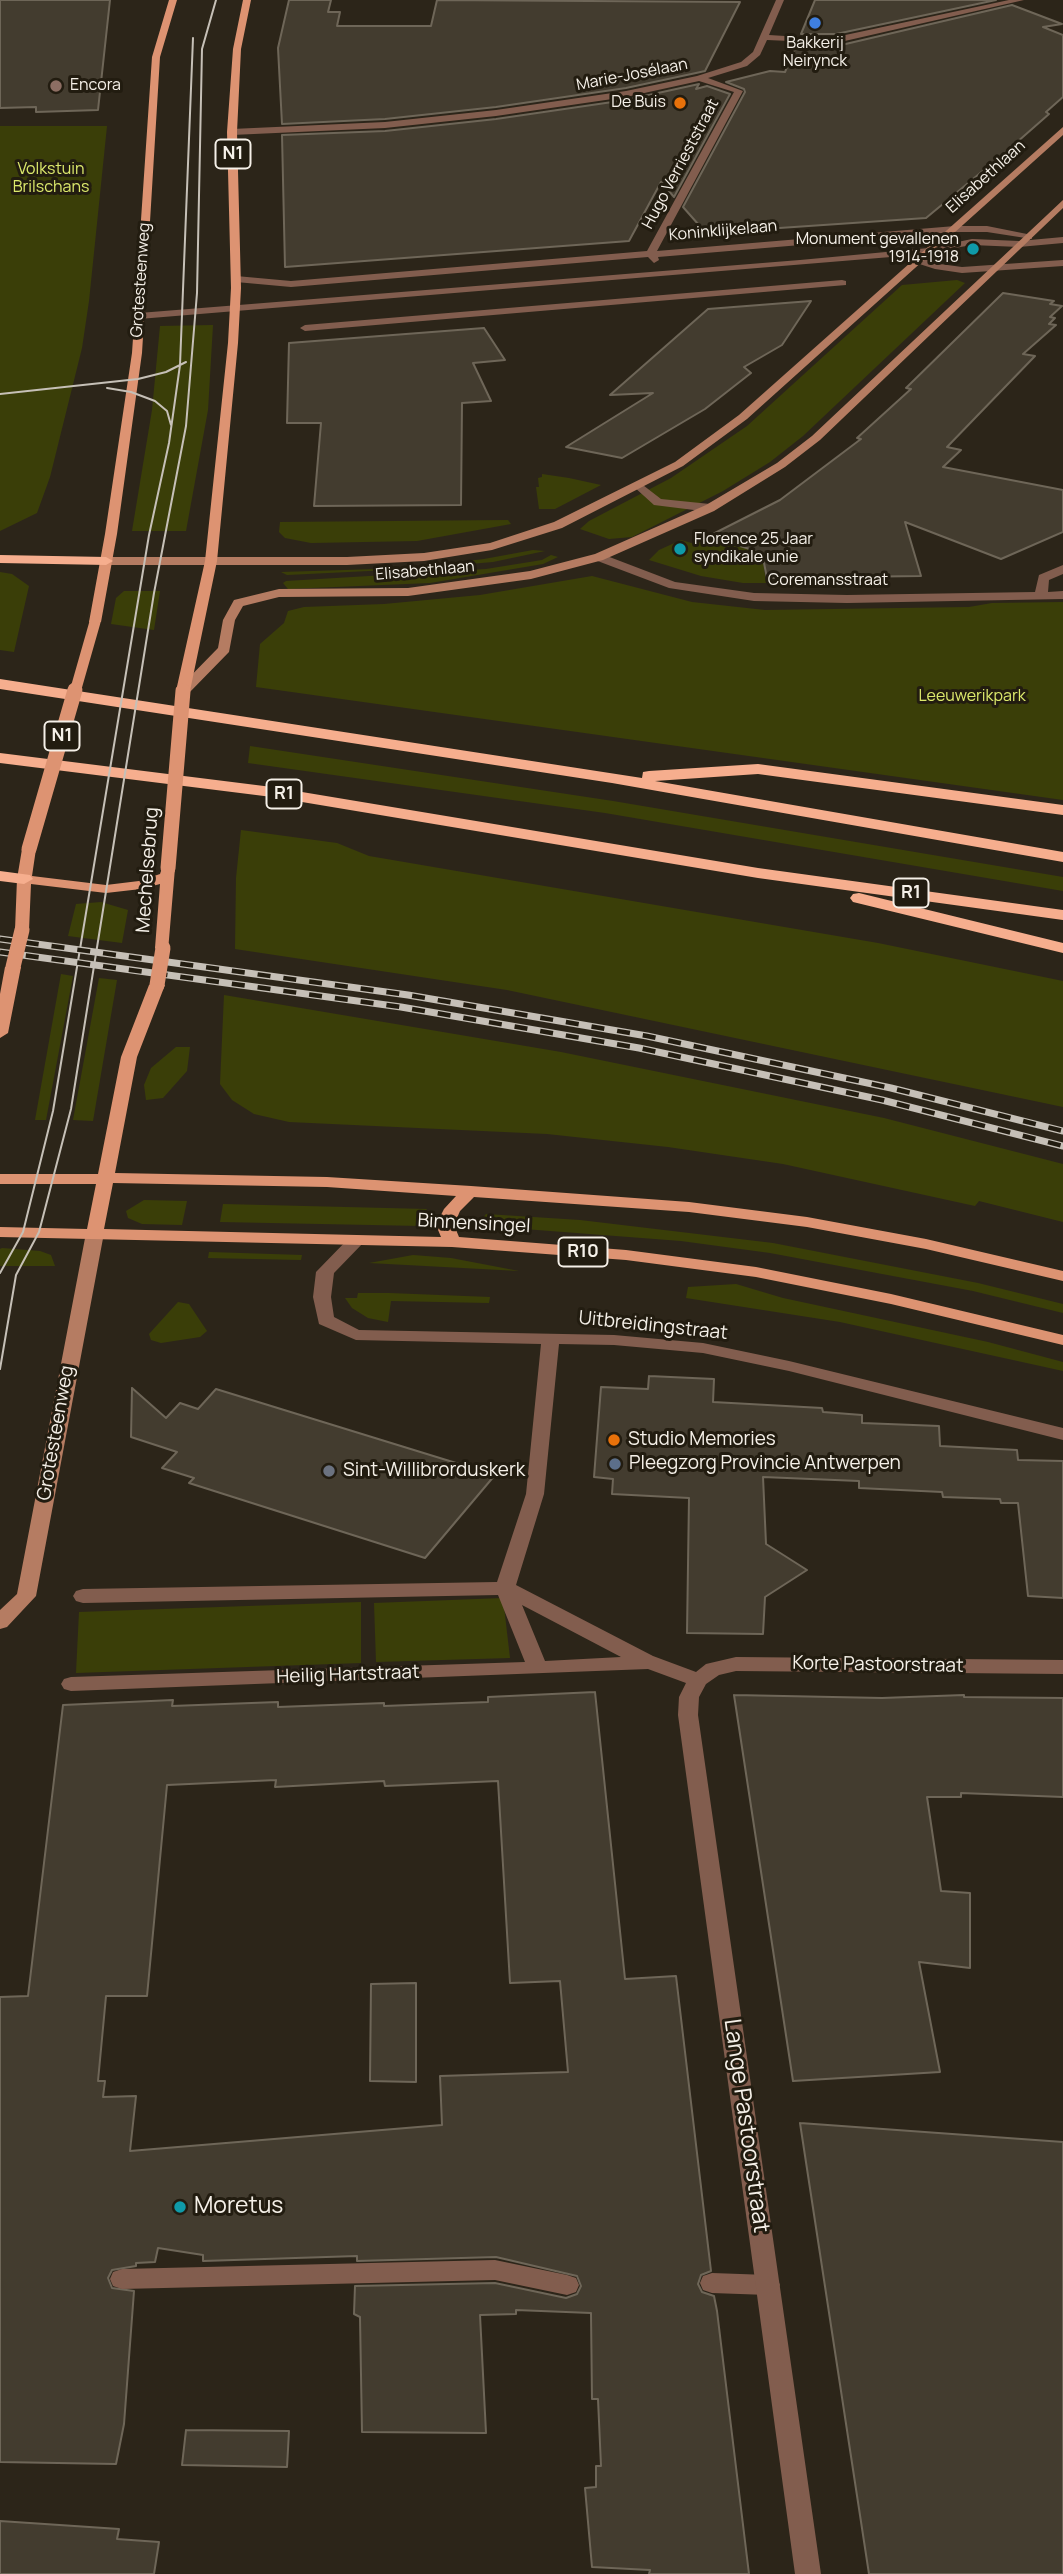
<!DOCTYPE html>
<meta charset="utf-8">
<style>
body{margin:0}
canvas{display:block;background:#2c2519}
</style>
<canvas width="1063" height="2574"></canvas>
<script>
const c = document.querySelector('canvas').getContext('2d');
c.lineJoin = 'round';
function fill(path, color) { c.fillStyle = color; c.fill(path, 'evenodd'); }
const poly = rows => new Path2D(rows.map(r => 'M' + r).join(''));
function trace(path, color, width, dash) { c.strokeStyle = color; c.lineWidth = width; c.lineCap = dash ? 'butt' : 'round'; c.setLineDash(dash || []); c.stroke(path); }
function drawText(font, color, halo, rows, align = 'center') {
  c.font = font + ' Manrope,sans-serif'; c.lineWidth = 6; c.setLineDash([]); c.textBaseline = 'middle'; c.strokeStyle = halo; c.fillStyle = color; for (const [text, x, y, turn = 0] of rows) {
    c.save(); c.translate(x, y); c.rotate((+turn || 0) * Math.PI / 180); c.textAlign = isNaN(turn) ? turn : align; if (halo) c.strokeText(text, 0, 0); c.fillText(text, 0, 0); c.restore();
  }
}
fill(poly([
 [0,126,107,126,89,301,82,348,50,477,37,513,0,531],
 [957,280,965,283,803,436,770,462,723,491,632,537,609,539,580,529,589,521,671,478,747,426,902,285],
 [213,325,208,410,186,531,132,531,152,410,160,326],
 [542,474,569,478,601,485,555,509,539,509,536,487,539,487,538,478,542,477],
 [508,520,511,524,417,541,311,543,285,538,279,532,280,522],
 [709,536,762,553,766,583,743,583,701,576,649,560,659,550,681,540,695,544],
 [533,550,545,551,493,562,410,569,287,575,281,572,409,568,484,559],
 [551,555,558,557,543,564,430,583,288,589,283,583,286,581,486,569,542,560],
 [0,572,12,574,29,586,14,652,0,650],
 [592,576,692,602,765,610,969,607,992,603,1063,602,1063,800,256,687,260,644,284,623,288,611,304,607,384,604,480,595],
 [124,591,160,591,154,630,111,624,116,598],
 [250,746,613,801,1063,877,1063,891,605,813,248,763],
 [241,830,337,843,369,856,878,943,1063,981,1063,1107,507,990,235,949,236,878],
 [101,902,128,910,122,943,68,936,76,904],
 [61,974,73,976,46,1120,35,1120],
 [99,978,117,980,93,1121,73,1120],
 [224,995,561,1052,884,1118,1063,1164,1063,1222,979,1201,975,1206,783,1164,668,1147,547,1134,289,1122,254,1114,232,1100,220,1084],
 [176,1047,190,1047,187,1071,163,1098,146,1100,144,1085,151,1068],
 [144,1200,187,1201,182,1225,142,1224,128,1218,126,1211],
 [223,1204,427,1209,420,1220,422,1226,220,1222],
 [486,1214,580,1220,773,1243,978,1283,1063,1304,1063,1313,973,1291,770,1253,681,1241,485,1226,480,1221],
 [2,1248,40,1251,51,1255,55,1266,0,1266,0,1249],
 [209,1252,302,1255,301,1260,208,1258],
 [413,1255,451,1258,519,1271,369,1263],
 [736,1284,783,1298,988,1342,1063,1362,1063,1371,840,1322,686,1298,688,1287],
 [358,1293,389,1293,490,1297,489,1303,391,1301,388,1322,368,1318,352,1308,345,1298,357,1298],
 [178,1302,189,1304,207,1331,200,1337,161,1343,151,1340,149,1334],
 [503,1598,510,1658,376,1662,374,1603],
 [361,1602,361,1663,76,1673,79,1612]
]), '#3a3e08');
const building = poly([
 [0,0,110,0,98,110,36,112,36,107,0,108,0,0],
 [289,0,331,0,328,12,340,12,337,26,431,26,437,0,740,2,705,71,696,73,626,88,496,107,385,119,282,124,278,48,289,0],
 [815,0,996,0,836,34,801,34,815,0],
 [1012,5,1062,24,1043,27,1063,35,1063,97,1046,112,1049,114,1008,150,926,218,706,233,683,207,745,92,744,89,726,82,770,71,785,72,797,44,837,46,1012,5],
 [699,84,696,89,707,86,730,94,674,197,661,182,629,241,285,267,282,135,385,131,496,119,626,100,699,84],
 [1003,293,1054,301,1050,304,1062,306,1050,317,1055,318,1049,324,1056,325,1023,354,1035,356,947,447,961,450,943,467,1063,490,1063,532,1001,559,905,522,921,576,767,578,762,553,709,536,780,500,861,439,857,438,911,389,906,388,1003,293],
 [811,301,782,345,744,367,751,373,705,409,622,458,566,447,653,393,610,395,708,309,811,301],
 [484,328,505,360,473,363,491,401,462,403,461,505,314,506,321,423,287,423,289,343,484,328],
 [649,1376,714,1379,713,1402,822,1408,823,1412,862,1415,862,1423,939,1426,940,1446,1017,1450,1018,1460,1063,1461,1063,1598,1028,1596,1018,1503,1001,1503,1000,1499,943,1497,942,1492,859,1488,859,1481,763,1477,766,1544,807,1570,765,1597,763,1634,687,1633,689,1498,612,1494,613,1479,594,1477,601,1387,648,1389,649,1376],
 [132,1388,166,1418,180,1403,198,1409,216,1389,495,1475,425,1558,189,1483,194,1478,162,1468,177,1452,131,1437,132,1388],
 [595,1692,625,1979,676,1976,711,2271,701,2275,698,2284,702,2292,714,2296,717,2311,749,2574,649,2574,650,2570,592,2567,585,2488,596,2487,596,2466,601,2466,598,2399,592,2399,591,2313,516,2310,516,2314,480,2315,486,2433,362,2432,360,2317,354,2314,355,2286,495,2283,566,2298,577,2294,581,2286,577,2276,496,2257,357,2261,357,2256,203,2261,203,2255,158,2248,155,2262,136,2263,136,2266,112,2270,108,2278,112,2288,134,2291,124,2424,116,2464,0,2462,0,1997,28,1996,63,1705,173,1700,172,1706,278,1702,278,1707,384,1703,384,1706,488,1702,488,1697,595,1692],
 [276,1780,275,1787,384,1781,385,1786,498,1781,510,1983,560,1981,568,2072,440,2076,442,2125,130,2151,136,2096,103,2097,105,2081,98,2081,106,1996,147,1996,167,1785,276,1780],
 [734,1695,882,1698,964,1695,964,1697,1063,1698,1063,1797,961,1793,961,1797,927,1797,941,1891,970,1893,970,1968,919,1962,940,2072,793,2081,734,1695],
 [416,1983,416,2082,370,2081,371,1984,416,1983],
 [800,2123,1063,2142,1063,2574,869,2574,800,2123],
 [186,2430,289,2431,287,2467,182,2465,186,2430],
 [0,2521,119,2529,117,2539,159,2542,154,2574,0,2574,0,2521]
]);
fill(building, '#433c2f');
trace(building, '#6e6658', 2);
fill(poly([
 [495,2260,567,2275,576,2278,579,2285,576,2292,567,2295,495,2280,122,2289,113,2286,110,2279,113,2272,122,2269,495,2260],
 [712,2273,768,2275,777,2278,780,2285,777,2292,768,2295,712,2293,703,2290,700,2283,703,2276,712,2273]
]), '#825d4e');
fill(poly([
 [776,0,784,0,769,35,816,38,836,37,1009,0,1024,0,836,43,767,40,760,55,747,66,708,78,743,91,657,251,955,226,987,226,1032,235,1032,239,987,232,955,232,658,257,659,260,654,263,648,257,291,287,236,282,231,279,236,276,291,281,647,251,734,92,699,81,626,97,496,116,385,128,232,135,227,132,232,129,385,122,496,110,626,91,697,76,741,62,753,52,776,0],
 [1063,237,1063,243,1019,247,972,245,914,255,940,264,962,267,1063,260,1063,266,962,273,935,269,904,259,903,256,139,319,134,316,139,313,800,260,929,248,972,239,1019,241,1063,237],
 [842,280,846,281,846,285,305,331,300,328,305,325,842,280],
 [639,482,661,499,710,504,716,508,710,512,654,505,633,486,639,482],
 [599,553,675,582,754,593,847,595,1035,592,1039,575,1063,565,1063,574,1049,580,1048,592,1063,591,1063,599,847,603,754,601,669,588,595,560,593,557,599,553],
 [356,1236,365,1241,334,1273,331,1297,334,1317,359,1330,614,1335,703,1343,789,1361,1063,1428,1063,1440,789,1371,703,1353,614,1345,559,1344,544,1494,516,1585,653,1656,696,1672,706,1664,736,1657,1063,1660,1063,1674,736,1671,719,1675,706,1684,699,1697,698,1715,821,2574,795,2574,678,1715,679,1697,686,1683,648,1669,71,1691,64,1689,61,1684,64,1679,71,1677,525,1662,498,1595,83,1603,76,1601,73,1596,76,1591,83,1589,497,1582,526,1494,541,1344,356,1340,319,1324,313,1297,316,1272,350,1237,356,1236],
 [522,1605,621,1657,545,1661,522,1605]
]), '#825d4e');
fill(poly([
 [1063,127,1063,135,747,419,683,466,562,528,492,550,424,561,347,565,106,565,100,561,106,557,347,557,424,553,490,543,554,522,675,462,739,415,1063,127],
 [1063,200,1063,208,820,440,785,467,714,511,603,560,531,579,408,596,279,597,243,606,235,620,229,652,188,694,178,694,176,691,218,648,223,620,234,600,279,589,408,588,530,571,595,554,706,505,777,463,812,436,1063,200],
 [95,1228,104,1233,36,1596,7,1627,0,1629,0,1610,17,1594,86,1233,95,1228]
]), '#b57c62');
fill(poly([
 [169,0,177,0,160,57,142,353,117,534,101,622,95,626,89,622,105,534,132,353,152,57,169,0],
 [243,0,251,0,241,49,237,132,241,288,238,343,217,561,190,691,183,695,176,691,205,561,228,343,231,288,227,132,233,49,243,0],
 [29,845,36,849,32,876,106,885,139,881,160,874,163,865,173,865,175,868,168,951,158,951,155,948,160,884,141,889,106,893,31,884,29,930,27,933,17,933,15,930,17,879,22,849,29,845],
 [13,962,21,967,8,1033,0,1038,0,994,5,967,13,962],
 [157,980,165,985,137,1057,115,1173,327,1177,471,1186,689,1202,807,1217,926,1239,1063,1271,1063,1281,926,1249,807,1227,689,1212,474,1197,460,1211,454,1225,459,1237,626,1250,756,1267,891,1294,1063,1335,1063,1345,891,1304,756,1277,626,1260,452,1247,0,1237,0,1227,87,1229,96,1184,0,1184,0,1174,98,1174,121,1057,149,985,157,980],
 [113,1183,327,1187,456,1196,444,1209,436,1225,441,1237,104,1229,113,1183]
]), '#dd9372');
fill(poly([
 [0,555,106,557,113,561,106,565,0,563,0,555],
 [0,679,642,778,643,772,649,771,758,764,1063,805,1063,815,758,774,655,781,1063,852,1063,862,612,783,0,689,0,679],
 [0,753,272,787,758,868,1063,910,1063,920,758,878,272,797,0,763,0,753],
 [0,871,30,875,33,879,24,884,0,881,0,871],
 [859,893,1063,943,1063,953,853,902,850,898,853,894,859,893]
]), '#f6ae8e');
trace(poly([
 [107,388,131,392,155,401,167,411,171,425],
 [0,394,138,379,166,372,186,362],
 [0,1273,23,1232,53,1111,149,535,169,443,180,365,193,38],
 [0,1369,16,1275,39,1232,71,1109,154,593,186,426,197,293,202,49,216,0]
]), '#c6c0b7', 2);
const rail = poly([
 [0,939,408,995,647,1036,891,1088,1063,1131],
 [0,952,401,1007,639,1048,882,1100,1063,1146]
]);
trace(rail, '#c6c0b7', 7);
trace(rail, '#221c10', 4.5, [13]);
trace(poly([
 [75,692,95,622]
]), '#dd9372', 11);
trace(poly([
 [29,849,75,690],
 [168,868,183,691],
 [13,967,22,930],
 [157,985,163,948]
]), '#dd9372', 15);
for (const [x, y, r, color] of [
 [815,23,7,"#3f7fe0"],
 [56,86,7,"#8d6e63"],
 [680,103,7,"#e8710a"],
 [973,249,7,"#0f9aa8"],
 [680,549,7,"#0f9aa8"],
 [614,1440,7,"#e8710a"],
 [615,1464,7,"#5c6f8a"],
 [329,1471,7,"#6b7280"],
 [180,2207,7,"#0f9aa8"]
]) { const dot = new Path2D(); dot.arc(x, y, r, 0, 2 * Math.PI); c.fillStyle = color; c.fill(dot); trace(dot, '#221c10', 2.5); }
drawText('16px', '#f5f0e8', '#221c10', [
 ["Bakkerij",815,44,"center"],
 ["Neirynck",815,62,"center"],
 ["Encora",70,86],
 ["De Buis",666,103,"right"],
 ["Monument gevallenen",959,240,"right"],
 ["1914-1918",959,258,"right"],
 ["Florence 25 Jaar",694,540],
 ["syndikale unie",694,558]
], 'left');
drawText('16px', '#f5f0e8', '#221c10', [
 ["Marie-Josélaan",632,75,-11],
 ["Hugo Verrieststraat",681,164,-62],
 ["Elisabethlaan",986,177,-42],
 ["Koninklijkelaan",723,231,-5],
 ["Grotesteenweg",141,280,-86],
 ["Elisabethlaan",425,571,-5],
 ["Coremansstraat",828,581]
]);
drawText('16px', '#dce96c', '#221c10', [
 ["Volkstuin",51,170],
 ["Brilschans",51,188],
 ["Leeuwerikpark",972,697]
]);
for (const [x, y, w] of [
 [233,154,35],
 [62,736,35],
 [284,794,35],
 [911,893,35],
 [583,1252,49]
]) { const box = new Path2D(); box.roundRect(x - w / 2, y - 14.5, w, 29, 5); c.fillStyle = '#221c10'; c.fill(box); trace(box, '#f5f0e8', 2); }
drawText('bold 18px', '#f5f0e8', null, [
 ["N1",233,154],
 ["N1",62,736],
 ["R1",284,794],
 ["R1",911,893],
 ["R10",583,1252]
]);
drawText('19px', '#f5f0e8', '#221c10', [
 ["Mechelsebrug",148,870,-86],
 ["Binnensingel",474,1224,3],
 ["Uitbreidingstraat",653,1326,6],
 ["Grotesteenweg",56,1433,-80],
 ["Korte Pastoorstraat",878,1665,1],
 ["Heilig Hartstraat",348,1675,-2]
]);
drawText('19px', '#f5f0e8', '#221c10', [
 ["Studio Memories",628,1440],
 ["Pleegzorg Provincie Antwerpen",629,1464],
 ["Sint-Willibrorduskerk",343,1471]
], 'left');
drawText('23px', '#f5f0e8', '#221c10', [
 ["Lange Pastoorstraat",746,2126,82]
]);
drawText('23px', '#f5f0e8', '#221c10', [
 ["Moretus",194,2207]
], 'left');
</script>
